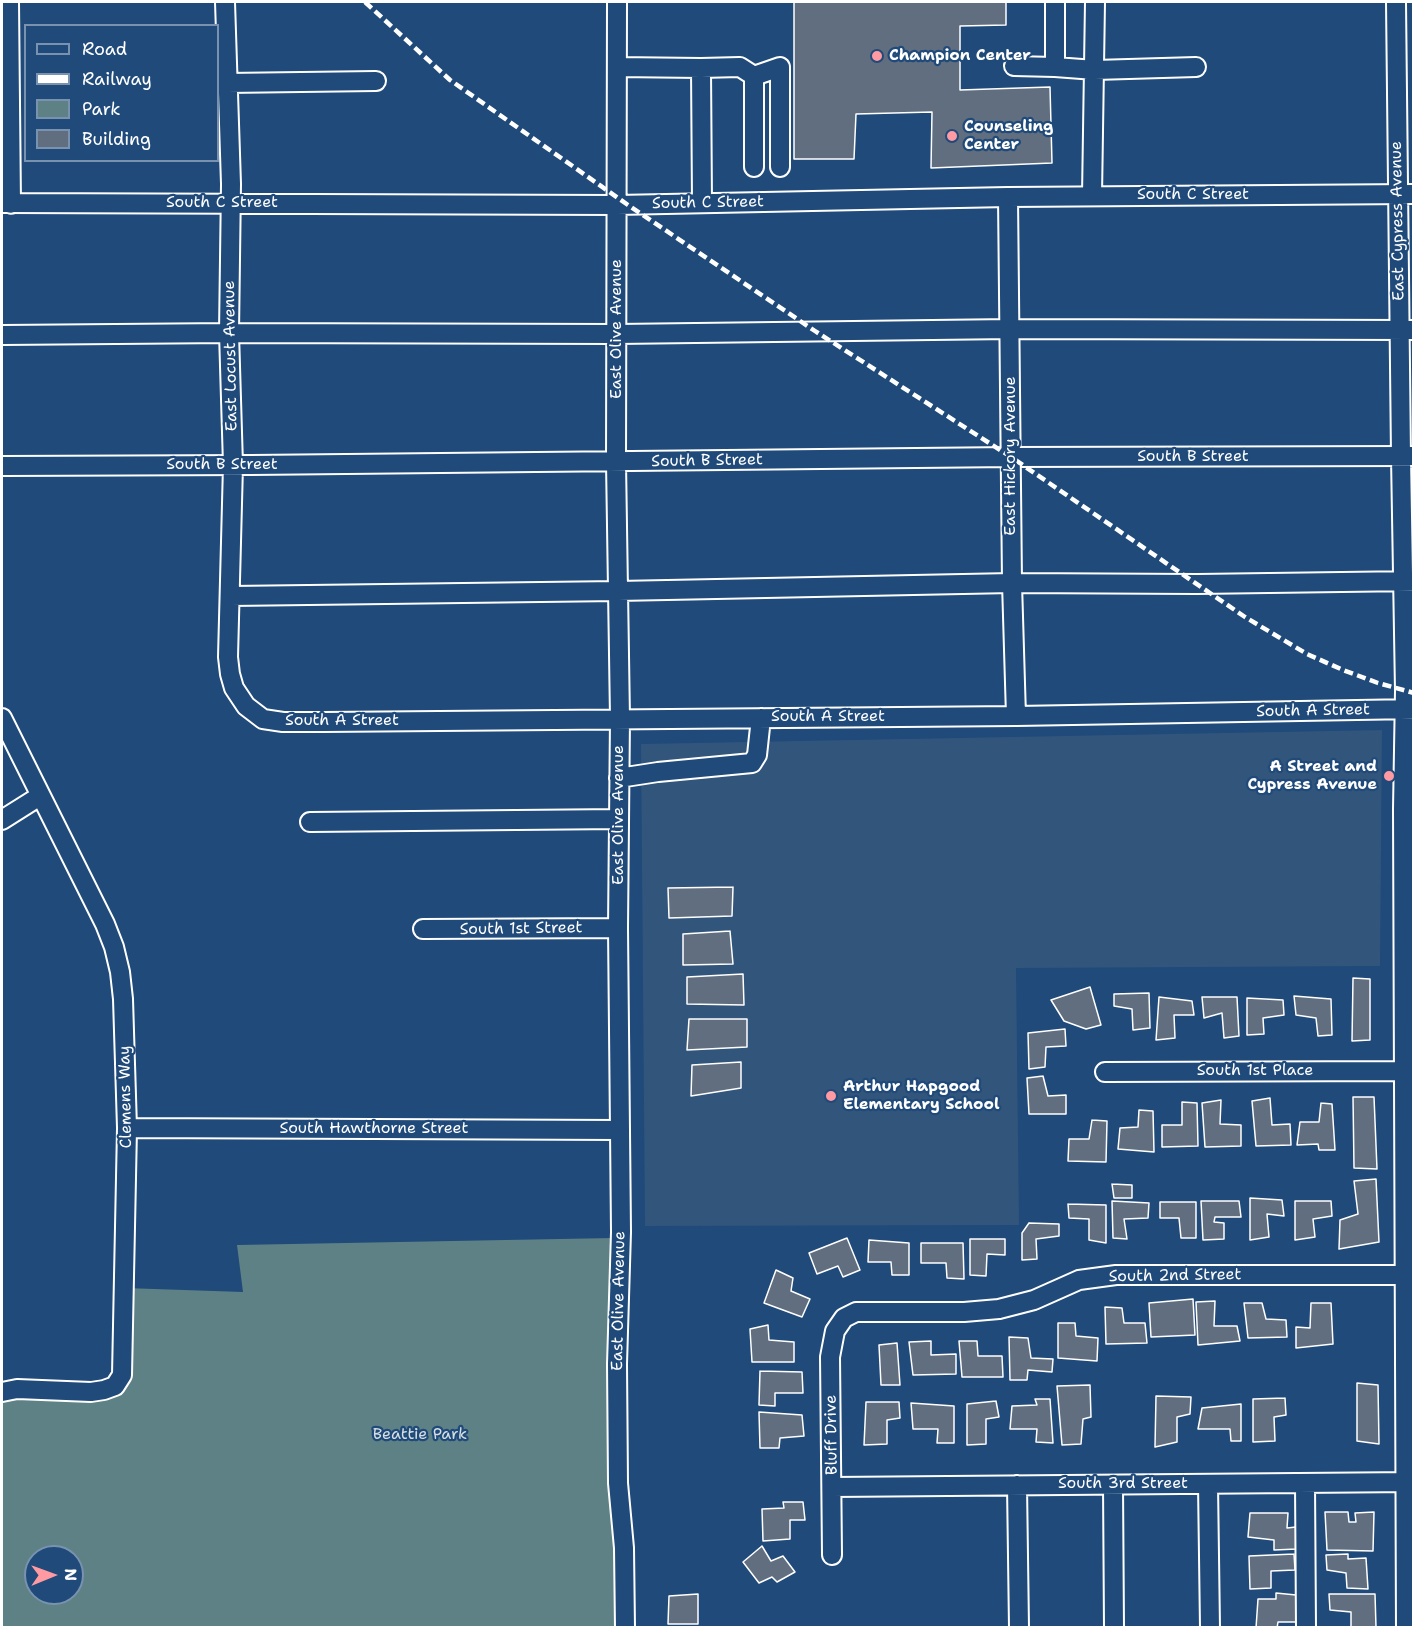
<!DOCTYPE html>
<style>
body{margin:0}
#map{position:relative;width:1415px;height:1629px;overflow:hidden;background:#1f4a7a;font-family:"Shantell Sans",sans-serif}
canvas{display:block}
.frame{position:absolute;inset:0;border:3px solid #fff;pointer-events:none}
.legend{position:absolute;left:24px;top:24px;width:195px;height:138px;box-sizing:border-box;background:#1f4a7a;border:2px solid #7992af;margin:0;padding:8px 10px;list-style:none;font-size:18px;color:#fff}
.legend li{display:flex;align-items:center;gap:12px;height:30px}
.legend b{width:30px;border:2px solid #7992af}
.north{position:absolute;left:24px;top:1545px;width:60px;height:60px;box-sizing:border-box;background:#1f4a7a;border:2px solid #7992af;border-radius:50%;rotate:89deg;font-size:16px;font-weight:700;line-height:24px;text-align:center;color:#fff}
.north::after{content:'';display:block;margin:auto;width:21px;height:27px;background:#ff9aa2;clip-path:polygon(50% 0,100% 100%,50% 72%,0 100%)}
</style>
<div id="map">
<canvas width="1415" height="1629"></canvas>
<div class="frame"></div>
<ul class="legend">
<li><b style="height:8px;background:#1f4a7a"></b>Road</li>
<li><b style="height:8px;background:#fff"></b>Railway</li>
<li><b style="height:16px;background:#5e8186"></b>Park</li>
<li><b style="height:16px;background:#606e7f"></b>Building</li>
</ul>
<div class="north">N</div>
</div>
<script>
const c = document.querySelector('canvas').getContext('2d');
c.lineJoin = 'round';
function fill(path, color) { c.fillStyle = color; c.fill(path, 'evenodd'); }
const poly = rows => new Path2D(rows.map(r => 'M' + r).join(''));
function trace(path, color, width, dash) { c.strokeStyle = color; c.lineWidth = width; c.lineCap = dash ? 'butt' : 'round'; c.setLineDash(dash || []); c.stroke(path); }
function drawText(font, color, halo, rows, align = 'center') {
  c.font = font + ' "Shantell Sans",sans-serif'; c.lineWidth = 4.5; c.setLineDash([]); c.textBaseline = 'middle'; c.strokeStyle = halo; c.fillStyle = color; for (const [text, x, y, turn = 0] of rows) {
    c.save(); c.translate(x, y); c.rotate((+turn || 0) * Math.PI / 180); c.textAlign = isNaN(turn) ? turn : align; if (halo) c.strokeText(text, 0, 0); c.fillText(text, 0, 0); c.restore();
  }
}
fill(poly([
 [1382,730,1380,966,1016,968,1019,1225,645,1226,641,744]
]), '#32557c');
fill(poly([
 [613,1238,617,1627,2,1628,2,1392,115,1385,125,1288,243,1292,237,1245],
 [36,1557,72,1557,72,1593,36,1593]
]), '#5e8186');
const building = poly([
 [794,2,1006,2,1006,25,960,26,960,90,1050,87,1052,163,931,168,932,112,856,114,854,159,794,159,794,2],
 [733,887,732,916,669,918,668,888,733,887],
 [730,931,733,964,683,965,683,934,730,931],
 [743,974,744,1005,687,1004,687,977,743,974],
 [1353,978,1370,979,1370,1040,1352,1041,1353,978],
 [1090,987,1101,1025,1086,1029,1064,1021,1051,1000,1090,987],
 [1149,993,1150,1028,1133,1030,1132,1009,1114,1006,1114,994,1149,993],
 [1294,996,1331,999,1332,1035,1318,1036,1316,1018,1296,1015,1294,996],
 [1159,997,1192,1001,1194,1015,1174,1015,1175,1038,1156,1040,1159,997],
 [1202,997,1237,997,1239,1036,1224,1038,1222,1013,1204,1018,1202,997],
 [1247,998,1283,1000,1284,1015,1263,1018,1264,1034,1247,1035,1247,998],
 [689,1019,747,1019,747,1047,687,1050,689,1019],
 [1065,1029,1066,1046,1046,1047,1045,1067,1029,1069,1028,1033,1065,1029],
 [741,1062,741,1088,691,1096,692,1065,741,1062],
 [1043,1076,1048,1096,1066,1095,1066,1114,1029,1114,1027,1078,1043,1076],
 [1353,1097,1374,1097,1377,1169,1354,1168,1353,1097],
 [1270,1098,1272,1125,1290,1124,1291,1145,1256,1146,1252,1101,1270,1098],
 [1221,1100,1220,1124,1241,1125,1241,1146,1205,1147,1202,1103,1221,1100],
 [1182,1102,1197,1103,1198,1146,1162,1147,1162,1125,1182,1125,1182,1102],
 [1321,1103,1332,1104,1335,1150,1319,1150,1318,1144,1297,1145,1300,1122,1319,1122,1321,1103],
 [1139,1110,1153,1111,1154,1152,1118,1149,1120,1128,1138,1127,1139,1110],
 [1092,1120,1107,1121,1106,1162,1068,1161,1069,1139,1089,1139,1092,1120],
 [1376,1179,1379,1242,1339,1249,1340,1220,1358,1214,1354,1181,1376,1179],
 [1112,1184,1132,1185,1132,1198,1114,1198,1112,1184],
 [1250,1198,1282,1200,1284,1216,1267,1214,1269,1237,1250,1240,1250,1198],
 [1112,1201,1149,1203,1148,1218,1124,1219,1127,1239,1113,1238,1112,1201],
 [1201,1201,1239,1201,1241,1217,1215,1217,1214,1222,1224,1223,1224,1239,1203,1240,1201,1201],
 [1295,1201,1331,1201,1332,1216,1313,1219,1315,1237,1295,1240,1295,1201],
 [1160,1202,1196,1202,1196,1238,1181,1238,1179,1218,1160,1218,1160,1202],
 [1068,1204,1106,1205,1106,1243,1089,1240,1089,1219,1069,1218,1068,1204],
 [1029,1223,1059,1224,1059,1236,1036,1239,1037,1259,1022,1260,1022,1233,1029,1223],
 [847,1238,860,1270,843,1277,838,1266,817,1274,809,1253,847,1238],
 [970,1239,1005,1239,1005,1255,987,1254,986,1276,970,1275,970,1239],
 [869,1240,909,1243,909,1275,892,1275,891,1262,868,1262,869,1240],
 [921,1243,963,1243,964,1279,947,1278,946,1263,921,1263,921,1243],
 [776,1270,793,1278,791,1291,810,1299,802,1317,764,1303,776,1270],
 [1193,1299,1195,1335,1151,1337,1149,1303,1193,1299],
 [1215,1301,1214,1326,1237,1326,1240,1341,1198,1345,1196,1302,1215,1301],
 [1244,1303,1262,1303,1266,1319,1286,1320,1287,1337,1248,1338,1244,1303],
 [1311,1303,1331,1303,1333,1344,1296,1348,1296,1327,1310,1328,1311,1303],
 [1105,1307,1122,1308,1124,1323,1145,1323,1147,1343,1106,1344,1105,1307],
 [1058,1323,1075,1323,1076,1336,1098,1338,1097,1361,1058,1358,1058,1323],
 [768,1325,769,1340,794,1342,794,1362,752,1362,750,1329,768,1325],
 [1009,1337,1028,1338,1031,1358,1053,1359,1052,1372,1028,1370,1027,1380,1010,1380,1009,1337],
 [931,1341,931,1355,956,1354,956,1374,913,1375,909,1342,931,1341],
 [959,1341,977,1341,978,1356,1002,1356,1003,1377,962,1377,959,1341],
 [897,1343,900,1385,881,1385,879,1345,897,1343],
 [760,1371,802,1372,803,1393,775,1393,775,1406,759,1405,760,1371],
 [1357,1383,1378,1385,1379,1444,1357,1441,1357,1383],
 [1090,1385,1091,1417,1083,1419,1081,1444,1062,1445,1057,1386,1090,1385],
 [1156,1396,1191,1397,1190,1414,1177,1417,1177,1442,1155,1447,1156,1396],
 [1285,1398,1286,1415,1274,1417,1275,1441,1253,1442,1253,1399,1285,1398],
 [1035,1399,1050,1399,1053,1443,1036,1442,1037,1429,1010,1429,1012,1406,1037,1405,1035,1399],
 [996,1401,999,1417,986,1419,986,1444,967,1445,967,1404,996,1401],
 [866,1402,899,1402,900,1418,887,1420,887,1444,864,1445,866,1402],
 [911,1403,954,1406,954,1443,937,1443,938,1429,913,1429,911,1403],
 [1241,1404,1241,1441,1231,1441,1230,1429,1198,1429,1202,1408,1241,1404],
 [759,1412,802,1415,804,1436,780,1438,779,1448,760,1448,759,1412],
 [783,1502,803,1502,805,1520,790,1520,790,1539,763,1541,762,1509,784,1508,783,1502],
 [1325,1512,1348,1512,1349,1522,1356,1522,1355,1513,1374,1512,1373,1551,1327,1550,1325,1512],
 [1250,1513,1288,1513,1287,1528,1296,1527,1297,1549,1274,1550,1274,1540,1248,1537,1250,1513],
 [762,1546,771,1561,783,1556,795,1572,777,1582,772,1577,759,1583,743,1562,762,1546],
 [1294,1554,1295,1570,1271,1571,1271,1588,1250,1589,1249,1556,1294,1554],
 [1348,1554,1348,1559,1366,1558,1368,1589,1347,1588,1346,1573,1327,1570,1326,1555,1348,1554],
 [1276,1593,1296,1595,1297,1622,1278,1622,1277,1628,1256,1628,1258,1599,1276,1599,1276,1593],
 [698,1594,698,1624,668,1624,669,1596,698,1594],
 [1329,1594,1375,1594,1376,1627,1351,1628,1351,1612,1330,1610,1329,1594]
]);
fill(building, '#606e7f');
trace(building, '#fff', 1.5);
const minor = poly([
 [9,2,11,204],
 [225,2,231,184,229,333,233,465,228,657,230,674,234,688,246,706,263,719,283,722,324,722,1016,716,1414,709],
 [617,2,616,462,620,718,618,928,621,1232,617,1364,618,1483,624,1548,625,1628],
 [1055,2,1055,67,1095,70,1196,67],
 [1396,2,1401,457,1405,691,1403,809,1406,1628],
 [1014,66,1055,67],
 [617,67,701,68],
 [754,76,780,67,780,167],
 [227,83,376,81],
 [1092,196,1095,2],
 [1008,197,1012,583,1016,716],
 [2,203,617,205,1008,197,1414,194],
 [702,203,701,68,740,67,754,76,754,167],
 [2,335,229,333,617,334,1011,329,1414,330],
 [2,466,251,465,1011,457,1414,456],
 [231,596,618,591,1012,583,1197,584,1414,581],
 [2,718,105,924,114,947,120,972,123,999,127,1128,122,1375,115,1386,104,1390,91,1392,17,1389,2,1392],
 [619,778,658,772,752,763,757,755,761,718],
 [2,820,40,796],
 [310,822,619,819],
 [423,929,618,928],
 [1105,1072,1404,1071],
 [127,1128,620,1130],
 [1305,1483,1306,1628],
 [1208,1484,1210,1628],
 [1017,1485,1019,1628],
 [1113,1485,1114,1628],
 [832,1487,1414,1482],
 [832,1555,830,1357,835,1331,844,1318,856,1312,964,1312,999,1309,1034,1300,1079,1280,1116,1275,1405,1275]
]);
trace(minor, '#fff', 22);
trace(minor, '#1f4a7a', 18);
trace(poly([
 [365,2,450,80,628,205,815,331,1011,457,1245,617,1307,654,1343,670,1378,683,1414,693]
]), '#fff', 4.5, [9, 4.5]);
for (const [x, y, r, color] of [
 [877,56,6,"#ff9aa2"],
 [952,136,6,"#ff9aa2"],
 [1389,776,6,"#ff9aa2"],
 [831,1096,6,"#ff9aa2"]
]) { const dot = new Path2D(); dot.arc(x, y, r, 0, 2 * Math.PI); c.fillStyle = color; c.fill(dot); trace(dot, '#1f4a7a', 2); }
drawText('bold 16px', '#fff', '#1f4a7a', [
 ["Champion Center",889,56],
 ["Counseling",964,127],
 ["Center",964,145],
 ["A Street and",1377,767,"right"],
 ["Cypress Avenue",1377,785,"right"],
 ["Arthur Hapgood",843,1087],
 ["Elementary School",843,1105]
], 'left');
drawText('16px', '#fff', '#1f4a7a', [
 ["South C Street",1193,195],
 ["South C Street",222,203],
 ["South C Street",708,203,-1],
 ["East Cypress Avenue",1398,221,-91],
 ["East Olive Avenue",617,329,-90],
 ["East Locust Avenue",231,356,-91],
 ["East Hickory Avenue",1011,456,-90],
 ["South B Street",1193,457],
 ["South B Street",707,461,-1],
 ["South B Street",222,465],
 ["South A Street",1313,711,-1],
 ["South A Street",828,717],
 ["South A Street",342,721],
 ["East Olive Avenue",619,815,-90],
 ["South 1st Street",521,929,-1],
 ["South 1st Place",1255,1071],
 ["Clemens Way",126,1097,-91],
 ["South Hawthorne Street",374,1129],
 ["South 2nd Street",1175,1276,-1],
 ["East Olive Avenue",619,1301,-89],
 ["Bluff Drive",832,1435,-91],
 ["South 3rd Street",1123,1484]
]);
drawText('16px', '#d7e0e1', '#1f4a7a', [
 ["Beattie Park",420,1435]
]);
</script>
